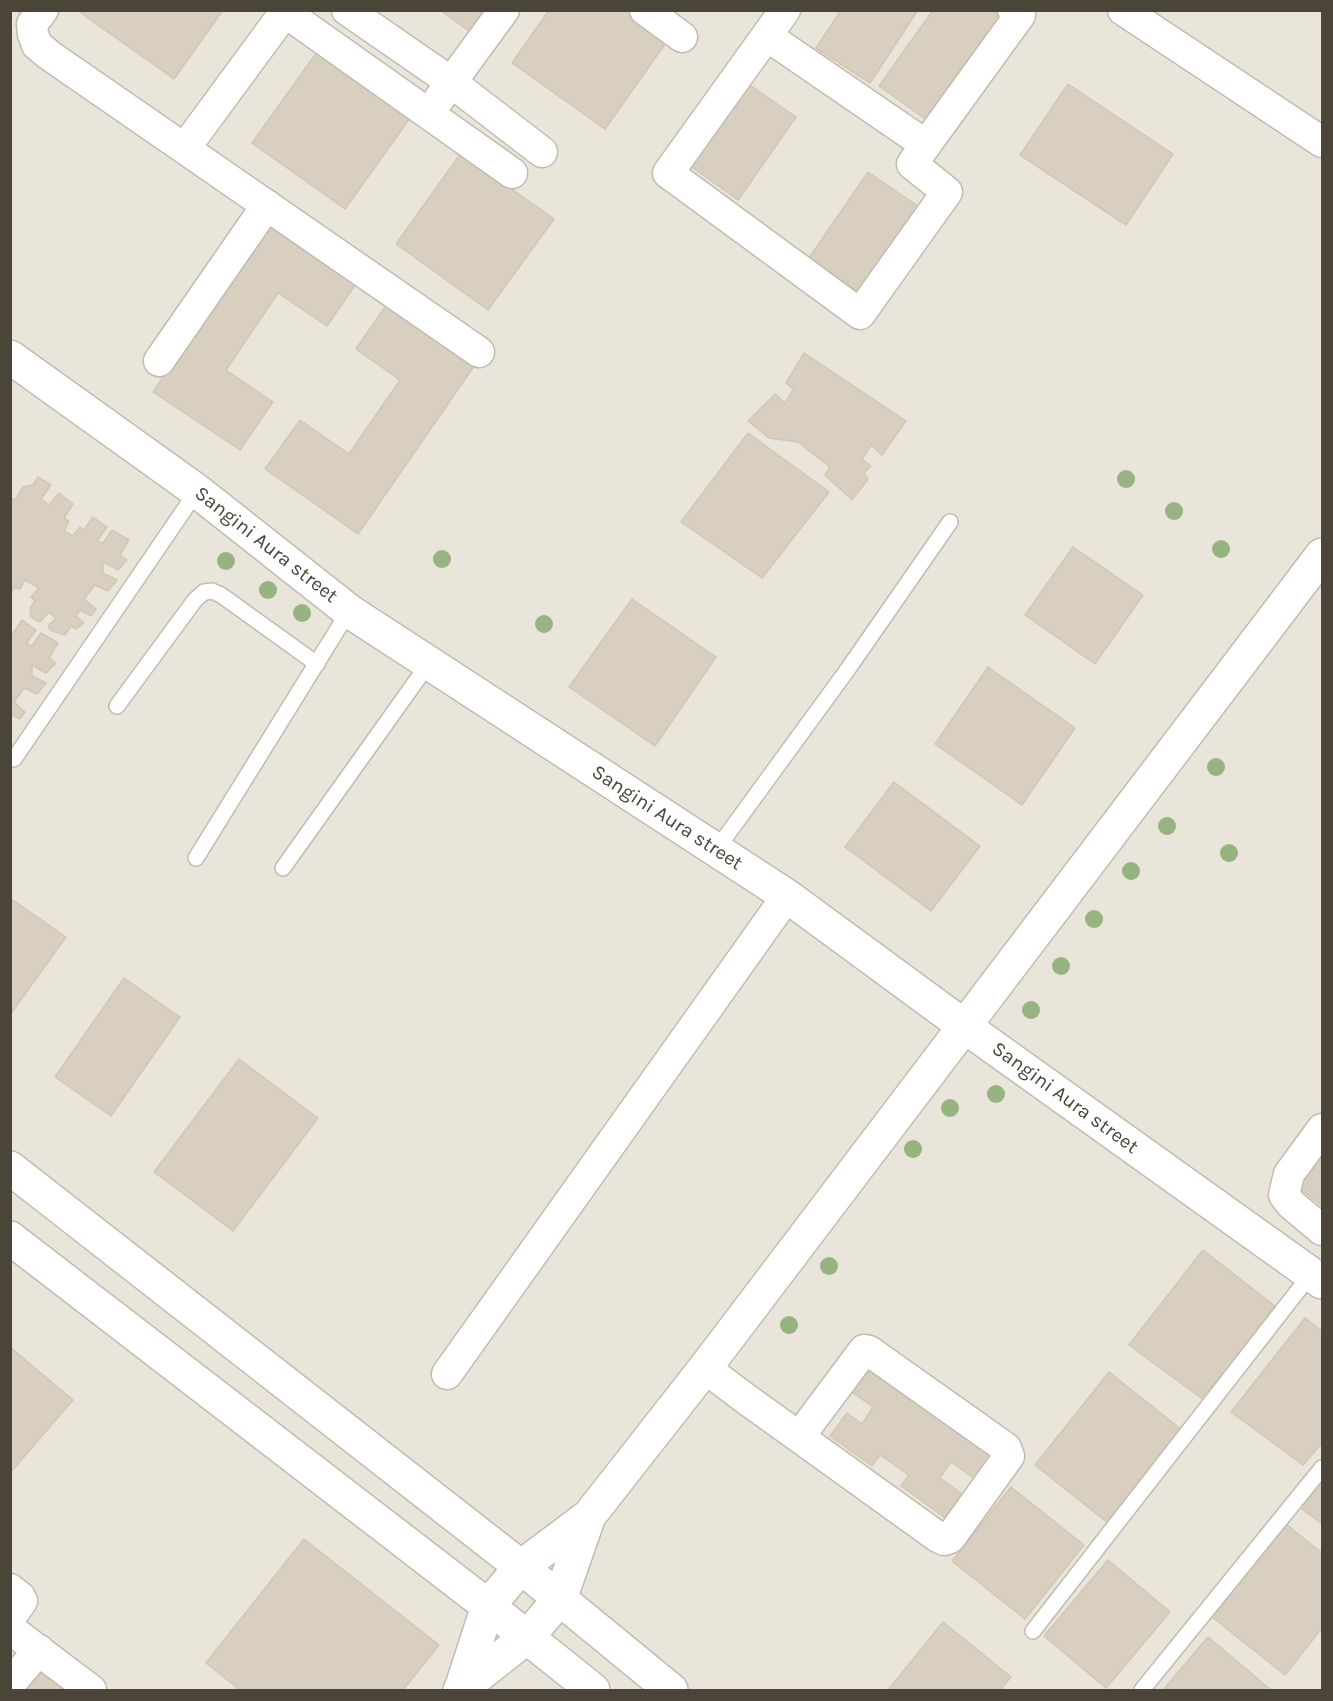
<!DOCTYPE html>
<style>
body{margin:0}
#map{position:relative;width:1333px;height:1701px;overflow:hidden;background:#f6f3ec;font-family:Karla,sans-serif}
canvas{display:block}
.frame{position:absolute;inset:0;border:12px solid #4b4439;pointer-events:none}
</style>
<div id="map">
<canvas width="1333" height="1701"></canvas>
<div class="frame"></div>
</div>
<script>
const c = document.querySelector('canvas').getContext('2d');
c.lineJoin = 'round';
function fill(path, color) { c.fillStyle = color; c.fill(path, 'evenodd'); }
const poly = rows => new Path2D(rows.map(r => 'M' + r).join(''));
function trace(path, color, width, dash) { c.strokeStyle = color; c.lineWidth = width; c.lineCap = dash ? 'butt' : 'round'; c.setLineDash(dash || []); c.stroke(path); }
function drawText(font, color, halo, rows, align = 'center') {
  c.font = font + ' Karla,sans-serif'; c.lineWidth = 5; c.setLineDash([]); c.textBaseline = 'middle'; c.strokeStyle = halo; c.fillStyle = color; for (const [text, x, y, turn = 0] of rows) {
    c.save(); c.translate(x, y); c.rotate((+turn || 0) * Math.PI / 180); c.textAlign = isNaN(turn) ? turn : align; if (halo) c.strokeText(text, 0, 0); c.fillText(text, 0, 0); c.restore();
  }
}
fill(poly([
 [11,11,1322,11,1322,1690,11,1690]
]), '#eae5da');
const building = poly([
 [83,10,223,10,174,79,81,13,83,10],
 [440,10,489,10,473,34,440,10],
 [549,10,632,10,670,37,605,129,512,63,549,10],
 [841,10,918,10,870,83,816,48,841,10],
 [933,10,992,10,1005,20,931,123,879,86,933,10],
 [317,52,410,118,345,209,252,143,317,52],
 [744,81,796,117,738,200,686,163,744,81],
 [1068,84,1173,154,1126,225,1020,155,1068,84],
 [461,153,554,219,488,310,396,244,461,153],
 [868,172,928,213,869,299,809,258,868,172],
 [273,215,362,275,327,326,278,293,226,370,273,402,240,450,153,392,273,215],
 [391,298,479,359,358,534,265,469,300,420,349,454,400,380,356,349,391,298],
 [804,353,906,421,882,455,871,445,862,459,871,466,864,473,868,479,852,500,825,475,830,467,798,442,769,438,748,421,775,394,785,403,793,389,786,383,804,353],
 [748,433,829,492,762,578,681,522,748,433],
 [38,477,51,485,41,499,49,505,59,493,73,504,64,518,69,521,64,531,73,536,80,527,84,530,93,517,107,527,97,541,103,543,112,530,129,540,120,555,127,560,118,570,103,562,103,573,117,580,108,591,95,585,84,599,96,609,91,616,80,610,76,616,84,623,76,629,71,626,65,635,50,630,48,626,56,618,49,612,40,622,31,617,30,608,35,601,31,597,39,588,25,580,20,589,15,588,10,593,10,498,15,500,23,487,33,485,38,477],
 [1073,547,1143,595,1095,664,1025,615,1073,547],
 [632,599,716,657,655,746,569,687,632,599],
 [22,620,36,630,26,644,32,646,41,633,58,643,49,658,56,663,46,673,32,665,32,676,46,683,37,694,24,688,14,702,25,712,20,719,10,714,10,631,13,633,22,620],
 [988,667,1075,728,1022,805,935,744,988,667],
 [894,782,980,846,931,911,845,847,894,782],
 [10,898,66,937,10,1015,10,898],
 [124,978,180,1017,111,1116,55,1077,124,978],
 [239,1059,318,1118,233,1231,154,1172,239,1059],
 [1322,1149,1322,1206,1295,1184,1322,1149],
 [1203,1250,1280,1310,1201,1398,1129,1345,1203,1250],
 [1305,1318,1322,1331,1322,1443,1303,1465,1231,1412,1305,1318],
 [10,1347,73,1400,10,1473,10,1347],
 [868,1357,1001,1451,979,1482,951,1462,940,1478,965,1496,948,1520,901,1486,909,1475,880,1455,872,1466,830,1436,847,1413,862,1424,873,1407,846,1388,868,1357],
 [1109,1372,1182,1430,1108,1523,1035,1465,1109,1372],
 [1322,1477,1322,1524,1299,1507,1322,1477],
 [1011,1487,1084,1545,1025,1619,952,1561,1011,1487],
 [1286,1524,1322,1553,1322,1628,1285,1675,1212,1617,1286,1524],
 [304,1539,439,1645,403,1690,240,1690,206,1663,304,1539],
 [1108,1560,1170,1612,1106,1688,1044,1636,1108,1560],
 [943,1622,1011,1677,1000,1690,888,1690,943,1622],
 [1208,1637,1270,1689,1268,1690,1163,1690,1208,1637],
 [32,1659,71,1690,10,1690,32,1659]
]);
fill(building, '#d8cfc1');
trace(building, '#d3c7b4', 1.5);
const service = poly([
 [117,706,195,600,204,592,212,591,221,595,317,664],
 [14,759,197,491],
 [716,850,848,669,950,522],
 [196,858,349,611],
 [283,868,429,663],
 [1033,1631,1311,1274],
 [1142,1690,1322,1468]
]);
const minor = poly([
 [43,10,32,24,33,34,37,45,49,55,479,352],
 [282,10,512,173],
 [347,10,451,82,542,152],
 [645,10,682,37],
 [785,10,668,173,860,314,947,192,912,164,1020,15,1013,10],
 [1123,10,1322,142],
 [767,36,926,145],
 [439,99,504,10],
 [185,148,285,12],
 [159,361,267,205],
 [1322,1129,1289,1174,1284,1195,1291,1204,1322,1230],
 [705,1368,742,1396,938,1537,944,1540,950,1538,1009,1456,1006,1448,869,1351,864,1350,799,1437],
 [447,1374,787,896],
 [10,1589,20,1597,22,1601,10,1618],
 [10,1629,91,1690],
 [10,1684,39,1650]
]);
const tertiary = poly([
 [10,357,197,491,349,611,787,896,964,1026,1322,1282],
 [10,1168,521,1567,671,1690],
 [10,1238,488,1606,593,1690],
 [461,1689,488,1606,521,1567,589,1516,705,1368,1322,555],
 [460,1690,527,1637,560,1599,589,1516]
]);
trace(service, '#c2bbae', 18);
trace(minor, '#c2bbae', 33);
trace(tertiary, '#c2bbae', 36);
trace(service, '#fff', 15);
trace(minor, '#fff', 30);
trace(tertiary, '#fff', 33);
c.fillStyle = '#97b381';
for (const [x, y] of [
 [1126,479],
 [1174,511],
 [1221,549],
 [442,559],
 [226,561],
 [268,590],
 [302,613],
 [544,624],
 [1216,767],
 [1167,826],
 [1229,853],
 [1131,871],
 [1094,919],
 [1061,966],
 [1031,1010],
 [996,1094],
 [950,1108],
 [913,1149],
 [829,1266],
 [789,1325]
]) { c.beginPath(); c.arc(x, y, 9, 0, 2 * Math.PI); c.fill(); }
drawText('20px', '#4b4439', '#fff', [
 ["Sangini Aura street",266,545,38],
 ["Sangini Aura street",667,818,33],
 ["Sangini Aura street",1065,1098,36]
]);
</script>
